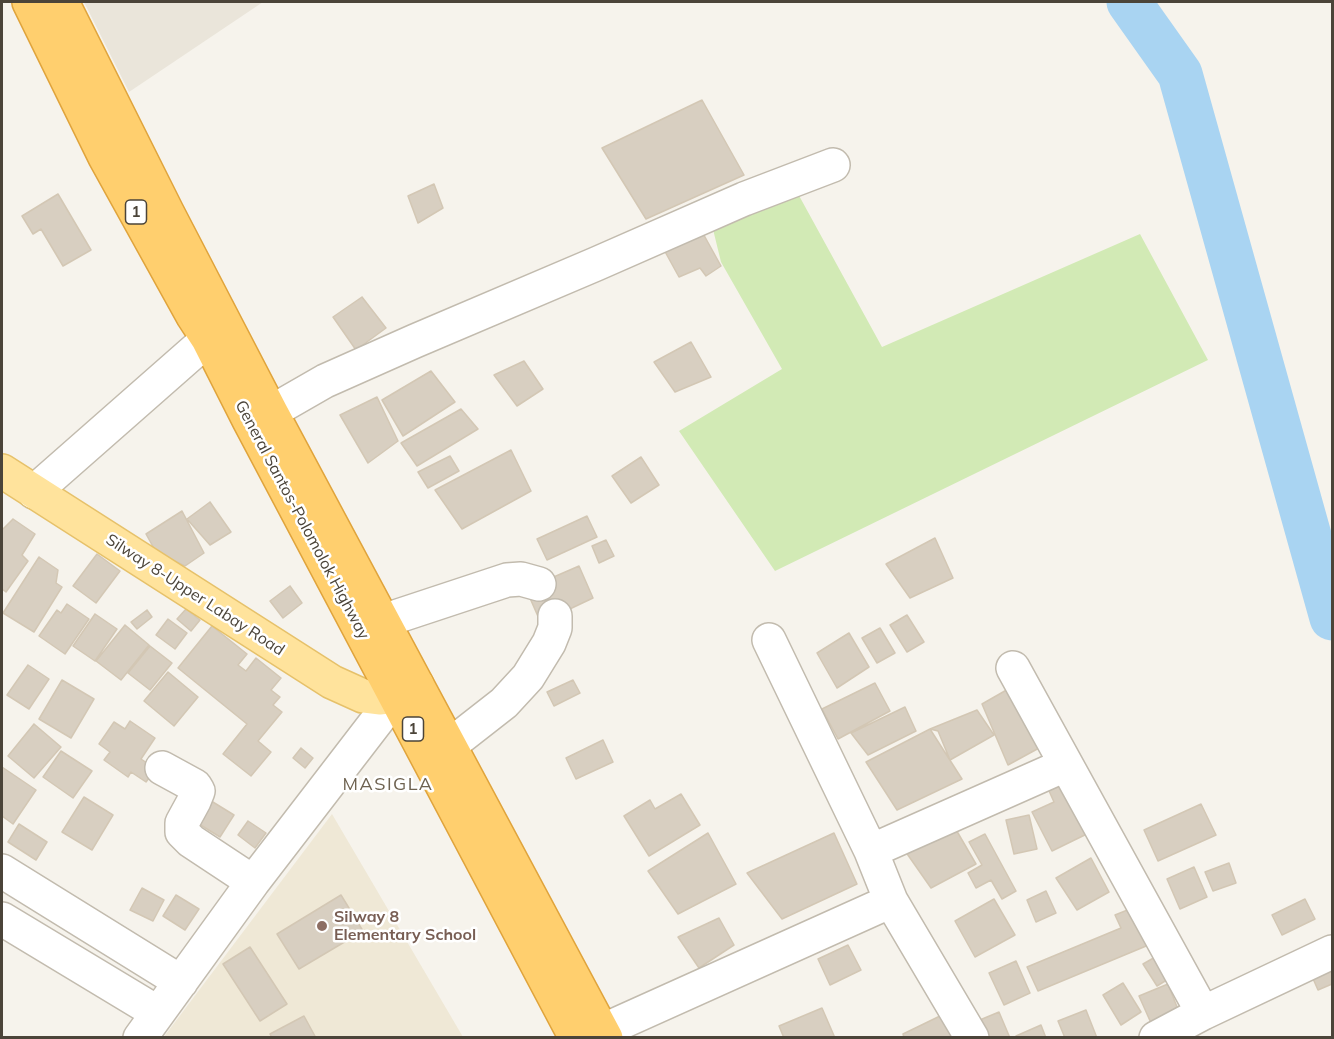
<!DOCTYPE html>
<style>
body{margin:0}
#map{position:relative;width:1334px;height:1039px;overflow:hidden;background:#f6f3ec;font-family:Mulish,sans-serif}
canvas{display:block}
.frame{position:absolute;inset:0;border:3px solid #4b4439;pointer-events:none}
</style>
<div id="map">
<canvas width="1334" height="1039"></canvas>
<div class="frame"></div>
</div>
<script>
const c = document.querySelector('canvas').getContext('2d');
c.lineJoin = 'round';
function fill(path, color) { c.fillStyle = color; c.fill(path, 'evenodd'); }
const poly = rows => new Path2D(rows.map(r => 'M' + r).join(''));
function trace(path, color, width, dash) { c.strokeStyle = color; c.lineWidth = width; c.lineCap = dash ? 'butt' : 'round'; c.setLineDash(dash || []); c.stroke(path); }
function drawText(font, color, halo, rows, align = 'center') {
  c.font = font + ' Mulish,sans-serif'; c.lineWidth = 5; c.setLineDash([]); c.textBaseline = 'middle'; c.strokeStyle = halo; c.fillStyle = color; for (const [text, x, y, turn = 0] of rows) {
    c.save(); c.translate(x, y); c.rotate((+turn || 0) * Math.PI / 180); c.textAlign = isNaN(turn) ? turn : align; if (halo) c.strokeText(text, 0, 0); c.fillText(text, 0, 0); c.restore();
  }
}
fill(poly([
 [84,2,263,2,129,92]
]), '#eae5da');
fill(poly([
 [332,814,463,1037,163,1038]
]), '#efe8d6');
fill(poly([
 [791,181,882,347,1140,234,1208,360,775,571,679,431,782,369,721,262,710,217]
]), '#d2eab5');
trace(poly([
 [1129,2,1180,74,1332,618]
]), '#a9d4f2', 45);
const building = poly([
 [702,100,744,175,646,219,602,148,702,100],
 [434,184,443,208,418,223,408,196,434,184],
 [58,194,91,250,63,266,41,229,33,234,22,216,58,194],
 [700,228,721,266,706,276,700,268,679,277,663,248,700,228],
 [362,297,386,328,356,350,333,317,362,297],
 [691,342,711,377,675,392,654,362,691,342],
 [524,361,543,389,517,406,494,375,524,361],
 [431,371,455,402,403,436,382,400,431,371],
 [377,397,398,441,368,463,340,415,377,397],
 [461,409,478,429,417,466,401,443,461,409],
 [511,450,531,491,462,529,435,490,511,450],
 [450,456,459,471,428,488,418,472,450,456],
 [641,457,659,485,631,503,612,476,641,457],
 [210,502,231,532,210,545,187,519,210,502],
 [182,511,204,553,185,566,156,552,146,534,182,511],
 [587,516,597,537,547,560,537,539,587,516],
 [13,519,35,534,22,555,28,561,6,592,2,589,2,530,13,519],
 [935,538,953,578,910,598,886,564,935,538],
 [606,540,614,556,599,563,592,546,606,540],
 [97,554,120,571,96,603,73,586,97,554],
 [39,557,58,570,56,583,62,587,34,632,3,613,39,557],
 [579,566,593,598,555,616,540,621,526,589,579,566],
 [290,586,302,603,283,618,270,601,290,586],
 [67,604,89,619,65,654,39,636,57,610,61,613,67,604],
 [186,609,200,620,191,631,177,619,186,609],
 [147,610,152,617,137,629,131,622,147,610],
 [95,614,117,629,95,661,73,646,95,614],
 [907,615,924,642,907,652,890,625,907,615],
 [168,619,187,633,175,649,156,635,168,619],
 [125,625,149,645,121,680,96,661,125,625],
 [212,626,247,654,238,665,246,671,256,658,281,678,271,690,280,697,273,705,282,712,258,741,271,752,251,776,223,754,247,724,178,668,212,626],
 [880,628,895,653,877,663,862,638,880,628],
 [849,633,869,667,837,688,817,653,849,633],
 [150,646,172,663,150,690,128,673,150,646],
 [28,665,49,679,29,709,7,695,28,665],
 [168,672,198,697,174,726,144,701,168,672],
 [62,680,94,699,71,738,39,719,62,680],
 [573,680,580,693,554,706,547,692,573,680],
 [875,683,890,711,838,739,822,709,875,683],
 [1017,684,1050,742,1008,765,982,704,1017,684],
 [905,707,916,731,868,755,851,733,905,707],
 [977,710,994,735,950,760,938,731,930,729,977,710],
 [130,721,155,738,141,759,156,769,146,782,131,772,128,777,104,760,110,752,99,744,114,722,125,729,130,721],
 [34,724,61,747,34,778,8,756,34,724],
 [930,729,962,779,897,810,866,762,930,729],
 [603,740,613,762,576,779,566,758,603,740],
 [301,748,313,758,305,768,293,758,301,748],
 [61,751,92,771,73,798,43,777,61,751],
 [2,767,36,790,13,824,2,816,2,767],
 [1067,771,1095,830,1052,851,1032,812,1054,802,1045,782,1067,771],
 [681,794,700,825,649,856,624,816,650,800,655,809,681,794],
 [84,797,113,815,92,850,62,832,84,797],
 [208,799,234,815,220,837,194,821,208,799],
 [1201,804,1216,835,1158,861,1144,830,1201,804],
 [1029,815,1037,849,1014,854,1006,820,1029,815],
 [248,821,266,833,255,848,238,835,248,821],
 [951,821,976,864,931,888,903,848,951,821],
 [19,824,47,842,36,860,8,842,19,824],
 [708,833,736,884,678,914,648,871,708,833],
 [834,833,857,884,782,919,747,873,834,833],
 [985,834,1016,891,1002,899,991,880,976,888,968,873,982,865,969,842,985,834],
 [1091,858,1109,892,1077,910,1056,878,1091,858],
 [1229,863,1236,883,1213,891,1205,872,1229,863],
 [1194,867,1207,897,1180,909,1167,879,1194,867],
 [142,888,164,900,153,921,130,910,142,888],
 [1046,891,1056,913,1036,922,1027,900,1046,891],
 [176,895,199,909,185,930,163,916,176,895],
 [341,895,363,931,299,969,277,934,341,895],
 [994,899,1015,935,975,957,955,921,994,899],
 [1305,899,1315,919,1282,935,1272,915,1305,899],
 [1135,907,1151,944,1038,991,1027,967,1121,928,1115,915,1135,907],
 [719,918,734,945,699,968,678,937,719,918],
 [848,945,861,970,830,985,818,959,848,945],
 [250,947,287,1004,260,1021,223,964,250,947],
 [1164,952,1178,973,1157,986,1143,964,1164,952],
 [1332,953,1332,984,1318,990,1307,965,1332,953],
 [1016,961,1030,993,1004,1005,989,973,1016,961],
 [1123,983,1141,1012,1121,1025,1103,995,1123,983],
 [1168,984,1179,1012,1151,1023,1139,996,1168,984],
 [822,1008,835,1038,784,1038,779,1026,822,1008],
 [1086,1010,1097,1038,1065,1038,1058,1021,1086,1010],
 [999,1012,1010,1038,982,1038,975,1022,999,1012],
 [304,1016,316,1038,272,1038,270,1034,304,1016],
 [940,1016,943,1022,953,1018,957,1038,904,1038,903,1034,940,1016],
 [1041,1025,1046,1038,1017,1038,1016,1036,1041,1025]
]);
fill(building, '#d8cfc1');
trace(building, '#d3c7b4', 1.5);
const minor = poly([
 [271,412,325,381,415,341,596,264,744,199,833,165],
 [34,492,208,339],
 [383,621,507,580,521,579,539,584],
 [769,640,871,851,891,901,972,1038],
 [1013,668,1203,1013],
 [449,746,504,703,528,677,549,643,555,628,555,616],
 [162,768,195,786,198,791,194,801,182,823,182,832,191,841,253,882],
 [871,851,1065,765],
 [2,871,181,982],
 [2,919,158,1013],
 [602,1031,891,901],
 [140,1038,253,882,396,696],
 [1156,1038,1203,1013,1332,952]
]);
const major = poly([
 [2,471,332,682,363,696,379,698,396,696,417,685]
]);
const highway = poly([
 [29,2,105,157,193,316,208,339,249,420,576,1038],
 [62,2,167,212,271,412,606,1038]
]);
trace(minor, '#c2bbae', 36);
trace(major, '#e6c16a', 36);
trace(highway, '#e0a43c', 36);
trace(minor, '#fff', 33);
trace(major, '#ffe39c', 33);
trace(highway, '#ffcf6e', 33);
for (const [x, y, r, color] of [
 [322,926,6,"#8d6e63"]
]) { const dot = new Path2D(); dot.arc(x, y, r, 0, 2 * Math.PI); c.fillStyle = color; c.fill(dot); trace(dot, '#fff', 2); }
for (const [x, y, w] of [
 [136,212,21],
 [413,729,21]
]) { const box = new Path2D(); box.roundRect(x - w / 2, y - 12, w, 24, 4.5); c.fillStyle = '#fff'; c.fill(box); trace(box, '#4b4439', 1.5); }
drawText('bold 15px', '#4b4439', null, [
 ["1",136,212],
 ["1",413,729]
]);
drawText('16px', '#4b4439', '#fff', [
 ["General Santos-Polomolok Highway",302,520,62],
 ["Silway 8-Upper Labay Road",195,595,33]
]);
drawText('bold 16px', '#785e54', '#fff', [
 ["Silway 8",334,917],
 ["Elementary School",334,935]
], 'left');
c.letterSpacing = '1.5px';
drawText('18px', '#6e6250', '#fff', [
 ["MASIGLA",388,785]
]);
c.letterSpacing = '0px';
</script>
